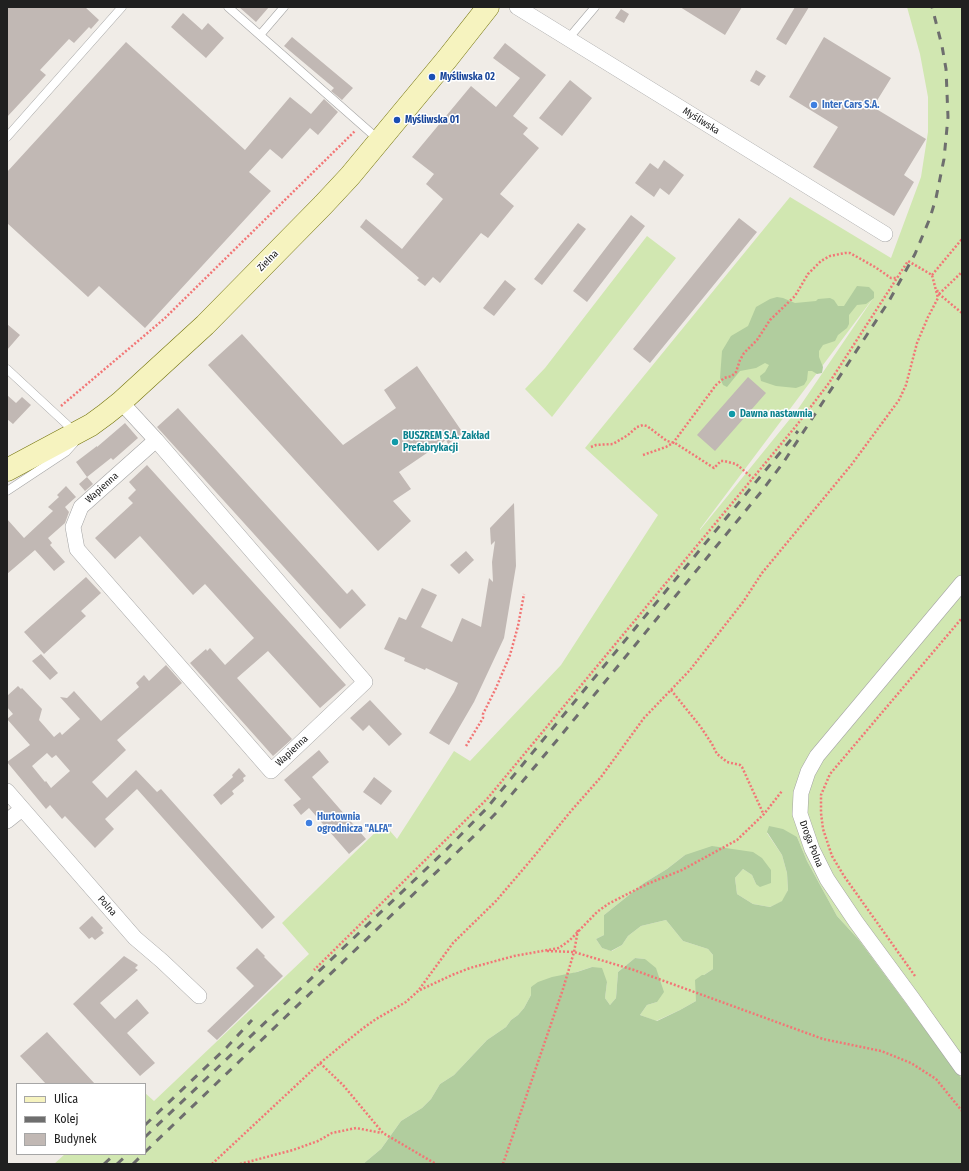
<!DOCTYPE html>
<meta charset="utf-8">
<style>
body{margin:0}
#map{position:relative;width:969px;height:1171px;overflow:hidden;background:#f0ece7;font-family:"Fira Sans Condensed",sans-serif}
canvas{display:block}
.frame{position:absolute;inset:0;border:8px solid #202020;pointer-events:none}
.legend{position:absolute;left:16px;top:1083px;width:130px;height:72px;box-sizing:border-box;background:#fff;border:1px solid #a6a6a6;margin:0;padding:5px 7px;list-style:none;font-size:12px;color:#202020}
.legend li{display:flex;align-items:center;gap:8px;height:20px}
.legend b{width:20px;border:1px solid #a6a6a6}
</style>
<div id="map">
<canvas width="969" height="1171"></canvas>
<div class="frame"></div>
<ul class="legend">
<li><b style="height:5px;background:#f6f3bf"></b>Ulica</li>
<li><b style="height:5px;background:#6e6e6e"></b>Kolej</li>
<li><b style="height:11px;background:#c1b8b4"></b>Budynek</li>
</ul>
</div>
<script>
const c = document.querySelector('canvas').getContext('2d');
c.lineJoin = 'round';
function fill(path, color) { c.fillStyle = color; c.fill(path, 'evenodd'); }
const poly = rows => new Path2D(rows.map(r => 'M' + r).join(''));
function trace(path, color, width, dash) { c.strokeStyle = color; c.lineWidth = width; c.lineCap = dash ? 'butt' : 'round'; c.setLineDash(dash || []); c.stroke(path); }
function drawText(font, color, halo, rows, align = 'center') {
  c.font = font + ' "Fira Sans Condensed",sans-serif'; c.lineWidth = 3; c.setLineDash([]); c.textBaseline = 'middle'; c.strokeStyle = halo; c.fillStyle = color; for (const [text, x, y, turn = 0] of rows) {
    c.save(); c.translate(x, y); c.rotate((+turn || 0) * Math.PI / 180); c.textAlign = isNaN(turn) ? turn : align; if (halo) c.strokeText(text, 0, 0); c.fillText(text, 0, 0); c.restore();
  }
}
fill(poly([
 [907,7,962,7,962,1079,859,940,837,916,807,861,797,837,767,833,782,855,787,873,788,890,783,901,770,907,753,904,737,894,735,878,743,869,752,875,756,884,770,870,685,855,667,869,644,883,604,915,604,935,596,939,602,948,612,951,622,945,628,936,641,926,666,920,683,941,708,949,713,955,713,969,704,975,696,1001,680,1010,656,1021,640,1015,647,1005,657,1002,645,959,635,958,618,972,616,998,610,1005,605,998,607,982,592,967,531,987,531,995,524,1008,518,1015,511,1020,506,1027,487,1040,454,1075,440,1084,431,1099,422,1108,401,1121,381,1149,363,1164,54,1164,65,1154,145,1154,145,1093,154,1101,309,954,282,923,384,824,397,839,454,751,470,761,561,665,658,515,585,448,790,197,891,258,921,177,928,132,928,97,920,54],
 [874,297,798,409,700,530,700,529],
 [647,236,676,258,552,417,525,389,545,368]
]), '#d1e7b1');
fill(poly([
 [857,286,869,287,874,292,874,298,866,304,857,305,849,315,849,324,847,328,838,335,835,341,823,345,819,351,819,357,823,367,822,373,817,374,812,371,808,371,807,380,804,385,796,388,776,386,761,381,760,376,765,372,769,365,765,363,756,368,740,371,727,387,723,385,720,378,722,351,731,336,748,326,756,307,770,299,777,297,783,298,795,303,816,301,818,299,830,298,834,300,838,306,844,306],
 [769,826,783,829,797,837,807,861,837,916,859,940,962,1079,962,1164,363,1164,381,1149,401,1121,422,1108,431,1099,440,1084,454,1075,487,1040,506,1027,511,1020,518,1015,524,1008,531,995,531,987,538,982,552,977,577,972,592,967,602,968,607,982,605,998,610,1005,616,998,618,972,635,958,645,959,656,968,664,992,657,1002,647,1005,640,1015,657,1021,680,1010,696,1001,695,980,702,975,704,975,713,969,713,955,708,949,683,941,666,920,641,926,628,936,622,945,611,951,602,948,596,939,604,935,604,915,644,883,667,869,685,855,712,846,753,852,762,858,771,870,771,883,760,887,756,884,752,875,743,869,735,878,737,894,753,904,770,907,782,901,788,890,787,873,782,855,767,832]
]), '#b1cd9e');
fill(poly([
 [7,7,85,7,99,20,91,29,89,27,74,43,69,39,40,70,46,75,7,117],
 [239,7,269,7,256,22],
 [680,7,742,7,725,35],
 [795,7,809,7,786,45,776,39],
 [621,9,629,14,624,23,615,18],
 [183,13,202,30,208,23,224,38,206,58,171,27],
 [292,37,353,88,342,100,331,91,334,88,284,46],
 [824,37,891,78,873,107,926,139,904,175,914,182,894,216,813,167,838,127,789,97],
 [126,42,245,150,290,97,311,114,324,99,338,112,318,135,310,128,282,159,270,149,249,172,271,191,145,328,99,286,88,297,7,223,7,172],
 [505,43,546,75,513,116,528,128,523,134,539,148,500,194,514,206,488,238,481,233,440,283,433,277,425,286,417,280,419,278,360,227,366,219,402,249,443,199,426,184,434,174,412,157,471,86,496,107,520,78,493,58],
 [756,70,766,76,759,86,750,81],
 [570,80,592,98,562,136,539,118],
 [664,160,684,175,669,195,660,188,654,197,635,183,650,163,658,169],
 [631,215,645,226,587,302,573,291],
 [739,218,757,232,650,363,633,349],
 [578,223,586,229,542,285,534,279],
 [505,280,516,289,494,316,483,308],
 [7,324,20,335,7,350],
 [242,334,343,445,396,408,384,390,417,366,463,433,448,444,446,440,399,472,411,489,393,501,411,521,378,551,208,365],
 [748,377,766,393,715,451,697,435],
 [7,395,16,403,22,397,31,405,13,424,7,419],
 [178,408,347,594,352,589,366,605,340,629,157,427],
 [125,423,138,438,113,460,111,458,87,477,76,462,97,446,97,447],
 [147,465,346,685,320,708,268,651,237,678,292,739,273,756,190,663,206,649,207,651,210,648,225,665,254,638,205,584,193,595,140,536,115,559,95,538,133,503,128,498,136,490,129,482],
 [87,477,93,484,85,491,79,484],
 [66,486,76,497,65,507,69,512,65,523,48,538,52,543,50,545,65,562,54,571,35,550,7,574,7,519,24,538,53,511,48,507,59,497,57,495],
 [514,503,516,566,504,638,474,702,449,745,429,733,454,692,458,683,426,668,425,670,404,661,405,658,384,649,399,617,406,620,422,588,437,595,421,627,452,642,462,618,481,627,489,578,493,582,492,562,495,541,491,545,490,528],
 [466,551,474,560,459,574,450,565],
 [86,577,101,593,81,611,86,616,44,654,24,632],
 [41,654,58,673,50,680,32,661],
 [166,665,182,683,117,740,126,750,92,782,107,798,136,770,157,792,161,789,275,917,262,929,137,789,105,819,114,829,95,848,65,816,62,819,50,805,46,809,7,762,30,745,7,719,13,714,7,707,7,696,18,686,21,689,22,688,42,709,39,720,54,737,60,732,62,735,80,719,60,697,67,698,74,691,101,721,139,687,136,683,144,675,149,681],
 [47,753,52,758,56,755,70,771,51,788,46,781,45,782,32,766],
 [370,700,402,734,389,746,369,725,363,731,350,718],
 [319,750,329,762,312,777,366,839,349,854,309,808,301,815,293,805,301,799,284,780],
 [239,768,246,776,243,778,244,781,232,791,234,794,221,805,213,795,233,777,232,775],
 [374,777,392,791,381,805,363,792],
 [92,916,103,928,101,930,104,933,95,940,92,937,89,939,79,928],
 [257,948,265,956,264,957,283,976,217,1040,207,1031,254,986,236,968],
 [124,956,138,965,135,968,138,970,100,1003,115,1019,137,999,149,1013,127,1033,155,1063,140,1076,73,1004],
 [47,1032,95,1084,46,1084,20,1056]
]), '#c1b8b4');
const lane = poly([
 [228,7,379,140],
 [260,35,284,7],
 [568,39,595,7],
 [7,137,122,7],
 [7,369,75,432],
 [7,491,66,452,74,443]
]);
const street = poly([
 [517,7,885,234],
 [121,402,156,440,365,682,271,771,77,549,73,527,81,507,156,440],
 [962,583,817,756,808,772,801,793,800,814,812,849,827,879,856,922,912,998,962,1068],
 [7,791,135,938,162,961,199,996],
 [7,821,22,809]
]);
const secondary = poly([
 [7,470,91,425,106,414,121,402,205,325,323,205,350,176,447,59,488,7]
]);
trace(lane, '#a4a4a4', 9);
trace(street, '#a4a4a4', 16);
trace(secondary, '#73730b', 23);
trace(poly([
 [932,275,962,239],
 [937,290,939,294,962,313],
 [939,294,962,272],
 [61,406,164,319,355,131],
 [591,447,596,445,613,444,628,435,637,427,643,425,647,426,667,441,675,443,714,468,721,461,724,461,736,464,754,479],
 [643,455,666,447,673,443,716,385,724,378,732,376,736,372,740,360,744,353,757,340,770,320,795,296,808,274,821,261,830,256,845,253,850,253,875,267,891,278,896,278],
 [671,690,700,726,712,744,717,754,727,762,740,765,742,767,763,813],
 [466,746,483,718,483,714,496,688,510,655,518,626,524,594],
 [547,951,574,952,634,970,823,1039,881,1051,911,1063,936,1079,962,1111],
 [915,976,844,876,832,856,823,829,821,813,821,795,830,774,962,618],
 [420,990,452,975,470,968,514,956,559,948,570,940,597,912,608,904,647,884,682,870,737,840,764,814,782,791],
 [320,1063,343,1085,383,1133,436,1164],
 [212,1164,320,1063,362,1029,376,1019,406,1002,418,991,453,943,496,901,531,860,571,811,601,777,644,718,690,670,743,602,762,573,852,464,899,400,906,385,917,343,928,317,938,298,932,275,908,261,829,383,796,426,487,799,314,970],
 [240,1164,293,1150,318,1141,332,1133,356,1128,382,1133],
 [503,1164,563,989,574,952,578,930]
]), '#f27676', 2.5, [2, 2]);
trace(lane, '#fff', 8);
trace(street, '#fff', 15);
trace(secondary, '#f6f3bf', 22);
trace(poly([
 [145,1125,227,1047,252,1020],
 [145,1137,447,849,486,809,798,431],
 [145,1152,475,835,496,813,558,739,761,492,783,463,889,301,915,254,930,218,936,198,944,159,948,117,946,69,942,46,932,7],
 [104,1164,115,1154],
 [117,1164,128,1154],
 [133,1164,143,1154]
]), '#6e6e6e', 3, [8, 8]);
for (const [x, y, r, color] of [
 [432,77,4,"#1a4fb4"],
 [814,105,4,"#3f7fe0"],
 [397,120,4,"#1a4fb4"],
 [732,414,4,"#0f9aa8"],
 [395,442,4,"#0f9aa8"],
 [309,823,4,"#3f7fe0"]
]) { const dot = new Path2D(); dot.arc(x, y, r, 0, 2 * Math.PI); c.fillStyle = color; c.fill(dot); trace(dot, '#fff', 1.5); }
drawText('bold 10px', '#164399', '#fff', [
 ["Myśliwska 02",440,77],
 ["Myśliwska 01",405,120]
], 'left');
drawText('bold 10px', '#366cbe', '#fff', [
 ["Inter Cars S.A.",822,105],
 ["Hurtownia",317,817],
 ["ogrodnicza \"ALFA\"",317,829]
], 'left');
drawText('10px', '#202020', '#fff', [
 ["Myśliwska",701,121,32],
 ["Zielna",268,261,-45],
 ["Wapienna",102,488,-42],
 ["Wapienna",292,751,-43],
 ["Droga Polna",811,844,69],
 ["Polna",107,906,49]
]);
drawText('bold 10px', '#0d838f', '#fff', [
 ["Dawna nastawnia",740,414],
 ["BUSZREM S.A. Zakład",403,436],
 ["Prefabrykacji",403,448]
], 'left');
</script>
